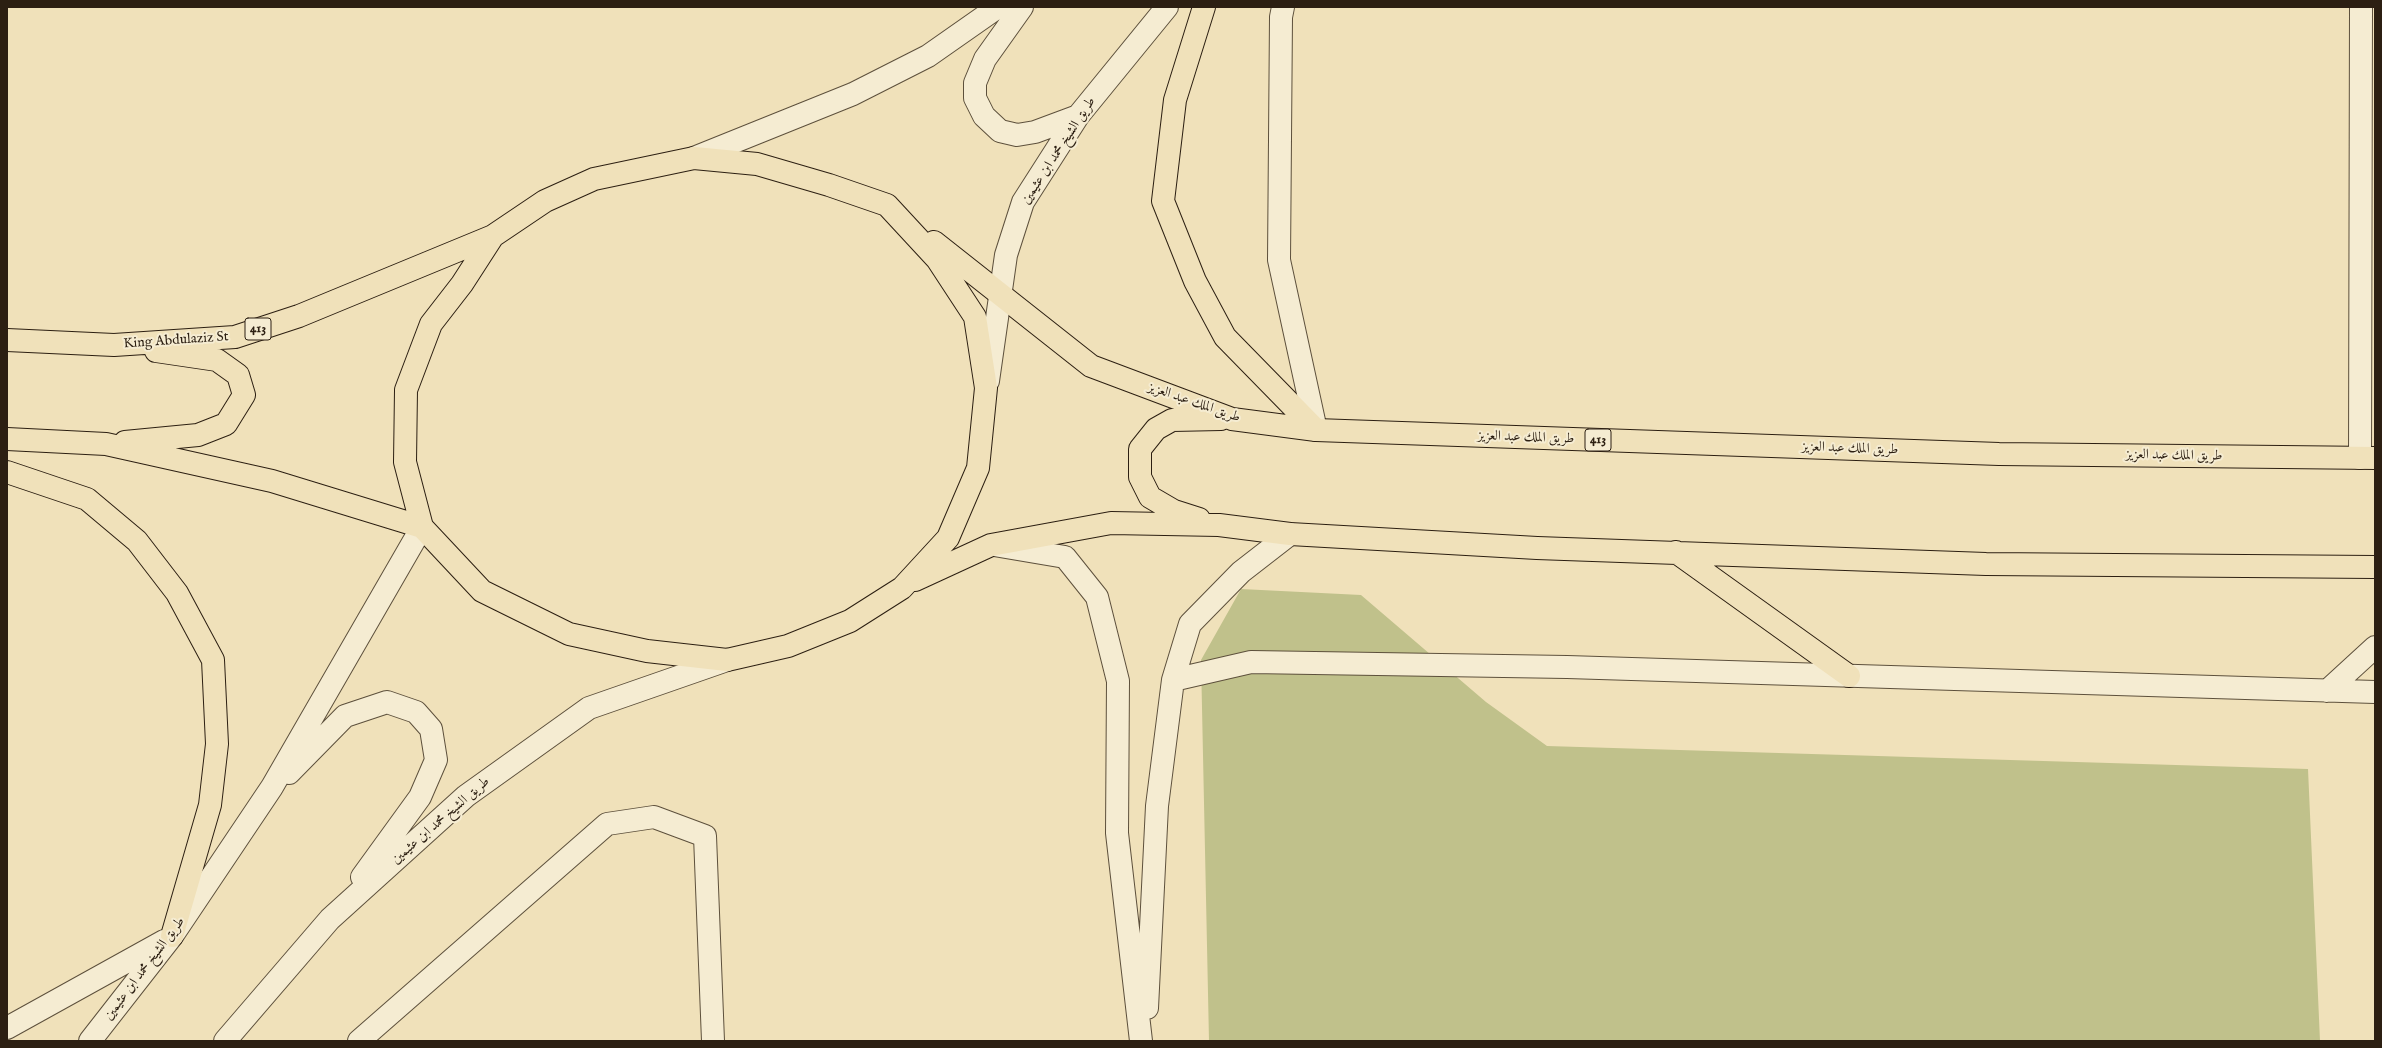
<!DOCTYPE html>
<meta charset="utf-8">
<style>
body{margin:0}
#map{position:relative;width:2382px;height:1048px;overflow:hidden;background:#f0e1ba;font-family:"IM FELL English",serif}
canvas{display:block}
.frame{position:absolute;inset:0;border:8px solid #2c1f12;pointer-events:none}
</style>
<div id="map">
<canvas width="2382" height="1048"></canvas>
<div class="frame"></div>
</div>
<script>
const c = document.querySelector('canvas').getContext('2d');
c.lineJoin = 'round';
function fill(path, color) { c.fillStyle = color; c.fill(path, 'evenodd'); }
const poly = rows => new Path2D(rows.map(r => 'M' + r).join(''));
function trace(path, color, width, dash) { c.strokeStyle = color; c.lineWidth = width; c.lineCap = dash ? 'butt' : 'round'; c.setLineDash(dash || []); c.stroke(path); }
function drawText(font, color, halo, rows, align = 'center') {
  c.font = font + ' "IM FELL English",Amiri,serif'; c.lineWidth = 4; c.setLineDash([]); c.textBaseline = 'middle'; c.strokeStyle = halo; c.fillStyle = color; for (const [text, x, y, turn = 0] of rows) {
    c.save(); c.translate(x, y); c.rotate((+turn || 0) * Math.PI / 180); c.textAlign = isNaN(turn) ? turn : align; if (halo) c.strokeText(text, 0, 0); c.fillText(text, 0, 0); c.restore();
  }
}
fill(poly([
 [1241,589,1361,595,1486,702,1547,746,2308,769,2320,1041,1209,1041,1201,660]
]), '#c0c18b');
const minor = poly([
 [1022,7,985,59,975,83,975,98,984,116,1000,131,1017,135,1035,132,1078,116],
 [1283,7,1281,17,1279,260,1316,430],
 [694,158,853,94,928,56,998,7],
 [988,381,1006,255,1023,202,1078,116,1167,7],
 [2360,458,2361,7],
 [994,545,1065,557,1097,597,1118,681,1117,833,1141,1041],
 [1173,680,1251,662,1567,667,2375,692],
 [2327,691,2375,647],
 [289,773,345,716,387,702,416,712,431,729,436,760,420,797,362,877],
 [1147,1008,1157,806,1173,680,1190,624,1241,572,1290,534],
 [7,1028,164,941],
 [90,1041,172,936,272,787,422,527],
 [225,1041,330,919,466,796,589,708,727,660],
 [359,1041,607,824,654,817,705,836,713,1041]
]);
const highway = poly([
 [1204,7,1175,100,1163,201,1195,281,1225,337,1316,430],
 [694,158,757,164,829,185,887,205,937,259,975,317,986,388,978,468,948,538,902,588,850,621,788,646,727,660,647,651,569,634,482,591,422,527,405,462,406,390,431,324,462,284,493,236,545,201,594,179,694,158],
 [934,242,1091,366,1232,419,1316,430,1544,438,1999,454,2375,458],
 [7,340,114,345,235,337,299,316,493,236],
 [7,439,106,444,272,481,422,527],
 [125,442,198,435,226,424,244,395,238,375,217,360,156,351],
 [7,472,87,499,137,541,177,593,213,660,217,744,210,805,172,936],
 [1199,519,1174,511,1150,497,1140,477,1140,449,1156,429,1172,420,1221,419],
 [1676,552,1849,676],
 [915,580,991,545,1111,523,1219,525,1290,534,1537,548,1986,564,2375,567]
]);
trace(minor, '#5d503c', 24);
trace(highway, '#2c1f12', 24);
trace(minor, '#f5ecd2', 22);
trace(highway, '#f0e1ba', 22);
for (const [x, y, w] of [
 [258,329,26],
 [1598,440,26]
]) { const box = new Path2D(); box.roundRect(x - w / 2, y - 11, w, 22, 3); c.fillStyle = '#f5ecd2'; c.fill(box); trace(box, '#2c1f12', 1); }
drawText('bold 13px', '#2c1f12', null, [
 ["413",258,329],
 ["413",1598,440]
]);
drawText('14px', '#2c1f12', '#f5ecd2', [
 ["طريق الشيخ محمد ابن عثيمين",1059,151,-57],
 ["King Abdulaziz St",176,341,-4],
 ["طريق الملك عبد العزيز",1194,403,19],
 ["طريق الملك عبد العزيز",1526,438,2],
 ["طريق الملك عبد العزيز",1850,449,2],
 ["طريق الملك عبد العزيز",2174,456,1],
 ["طريق الشيخ محمد ابن عثيمين",441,821,-41],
 ["طريق الشيخ محمد ابن عثيمين",145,969,-53]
]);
</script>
